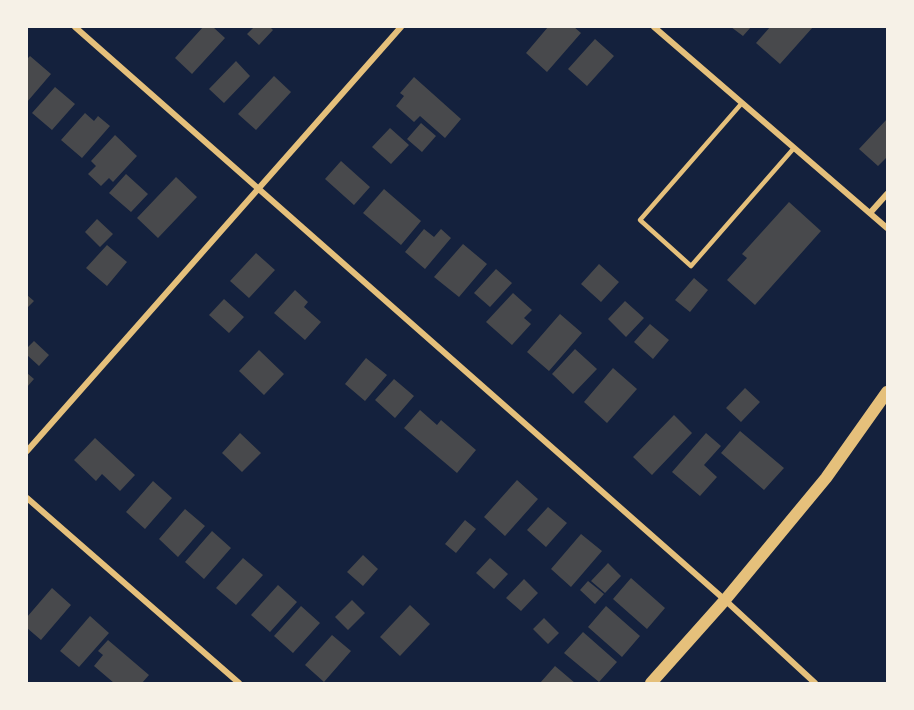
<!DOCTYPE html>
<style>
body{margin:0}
#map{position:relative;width:914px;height:710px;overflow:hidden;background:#14213d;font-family:Bitter,serif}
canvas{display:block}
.frame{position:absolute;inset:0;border:28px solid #f6f1e7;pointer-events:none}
</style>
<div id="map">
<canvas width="914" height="710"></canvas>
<div class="frame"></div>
</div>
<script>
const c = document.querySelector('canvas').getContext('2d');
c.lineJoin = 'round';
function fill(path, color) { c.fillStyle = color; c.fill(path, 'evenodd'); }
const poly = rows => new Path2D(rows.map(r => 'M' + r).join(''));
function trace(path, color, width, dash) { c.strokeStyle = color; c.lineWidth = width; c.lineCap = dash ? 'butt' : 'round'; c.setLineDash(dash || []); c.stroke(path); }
fill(poly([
 [203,27,213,27,225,38,192,74,175,58],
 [254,27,270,27,273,30,259,45,247,34],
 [548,27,574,27,581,33,547,72,526,53],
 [731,27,751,27,743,36],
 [770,27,813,27,780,64,756,43],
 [595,39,614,56,587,86,568,69],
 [30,56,51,74,27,102,27,59],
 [236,61,250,76,224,103,209,89],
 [274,76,291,92,256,130,238,114],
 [414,77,461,119,445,138,420,116,414,122,396,106,404,96,400,93],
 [55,87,75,104,52,130,32,113],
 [85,113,94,121,98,116,110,126,82,158,61,140],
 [887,119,887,157,878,166,859,149],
 [421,123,436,136,422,152,407,139],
 [390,128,409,145,391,164,372,147],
 [115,135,137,156,113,182,109,178,101,186,88,174,96,166,91,161],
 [341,161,370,187,354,205,325,179],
 [126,174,148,194,131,212,109,193],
 [176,177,197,197,158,238,137,218],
 [384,189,421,221,401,245,363,213],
 [789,202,821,231,755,305,727,280,747,258,742,254],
 [97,219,113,234,100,247,85,232],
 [424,229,434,237,441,229,451,238,425,269,405,252],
 [463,244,487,264,459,297,434,277],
 [107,245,127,262,107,286,86,268],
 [256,253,275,270,249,298,230,281],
 [599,264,619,282,601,302,581,284],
 [496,269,512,283,490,307,474,293],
 [694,278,708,290,690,312,675,300],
 [295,290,308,302,304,307,321,322,305,340,274,313],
 [513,293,532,310,524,318,531,324,512,345,486,322],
 [27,295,34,301,27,308],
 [224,299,244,317,229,333,209,315],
 [625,301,644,318,626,337,608,319],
 [560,314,582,333,549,371,527,352],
 [650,324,669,340,653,359,634,342],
 [34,341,49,355,39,366,27,355,27,348],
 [575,349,597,369,573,394,552,374],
 [259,350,284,374,264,395,239,371],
 [366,358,387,375,365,401,345,384],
 [613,368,637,389,607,423,584,402],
 [27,373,34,379,27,387],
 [394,379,414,396,395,418,375,400],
 [745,388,760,402,741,422,726,408],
 [420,410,437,425,441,420,476,450,457,473,404,428],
 [674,415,692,433,652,475,633,457],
 [740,431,784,468,764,490,721,453],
 [240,433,261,453,242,472,222,453],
 [706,433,721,446,704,465,717,477,700,496,672,472],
 [95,438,135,475,120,491,102,474,96,481,74,460],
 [517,480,538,499,505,536,484,517],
 [153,481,172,498,145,529,126,512],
 [548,507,567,523,546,547,527,530],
 [185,509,205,526,178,557,159,539],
 [465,520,476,529,456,553,445,544],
 [212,531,231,548,204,579,185,562],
 [581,534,602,551,571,587,551,569],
 [363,555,378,569,363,586,347,572],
 [243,558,263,575,236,605,216,588],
 [490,558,508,574,494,589,476,573],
 [608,563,621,576,605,593,591,581],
 [631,578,665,608,647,629,613,599],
 [524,579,538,593,521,611,506,598],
 [588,581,604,594,595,604,580,590],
 [278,585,297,602,270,632,251,615],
 [52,588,71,605,41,640,27,628,27,617],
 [352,600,365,613,348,630,335,617],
 [410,605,430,624,400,656,380,637],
 [301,606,320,623,293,653,274,636],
 [606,606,640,636,622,657,588,627],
 [90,616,109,633,79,667,60,651],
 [544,618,559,633,548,644,533,629],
 [583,632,617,662,599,682,564,653],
 [332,635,351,651,324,682,305,665],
 [108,640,149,675,142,683,114,683,94,666,103,655,98,651],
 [555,666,575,683,540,683]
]), '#48494c');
trace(poly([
 [742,103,640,220,691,266,794,148]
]), '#e5c07b', 4.5);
trace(poly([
 [75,27,725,600,815,683],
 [654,27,887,228],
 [870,213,887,194],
 [27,451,401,27],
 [27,498,239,683]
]), '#e5c07b', 6);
trace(poly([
 [651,683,725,600,826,478,887,392]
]), '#e5c07b', 12);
</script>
